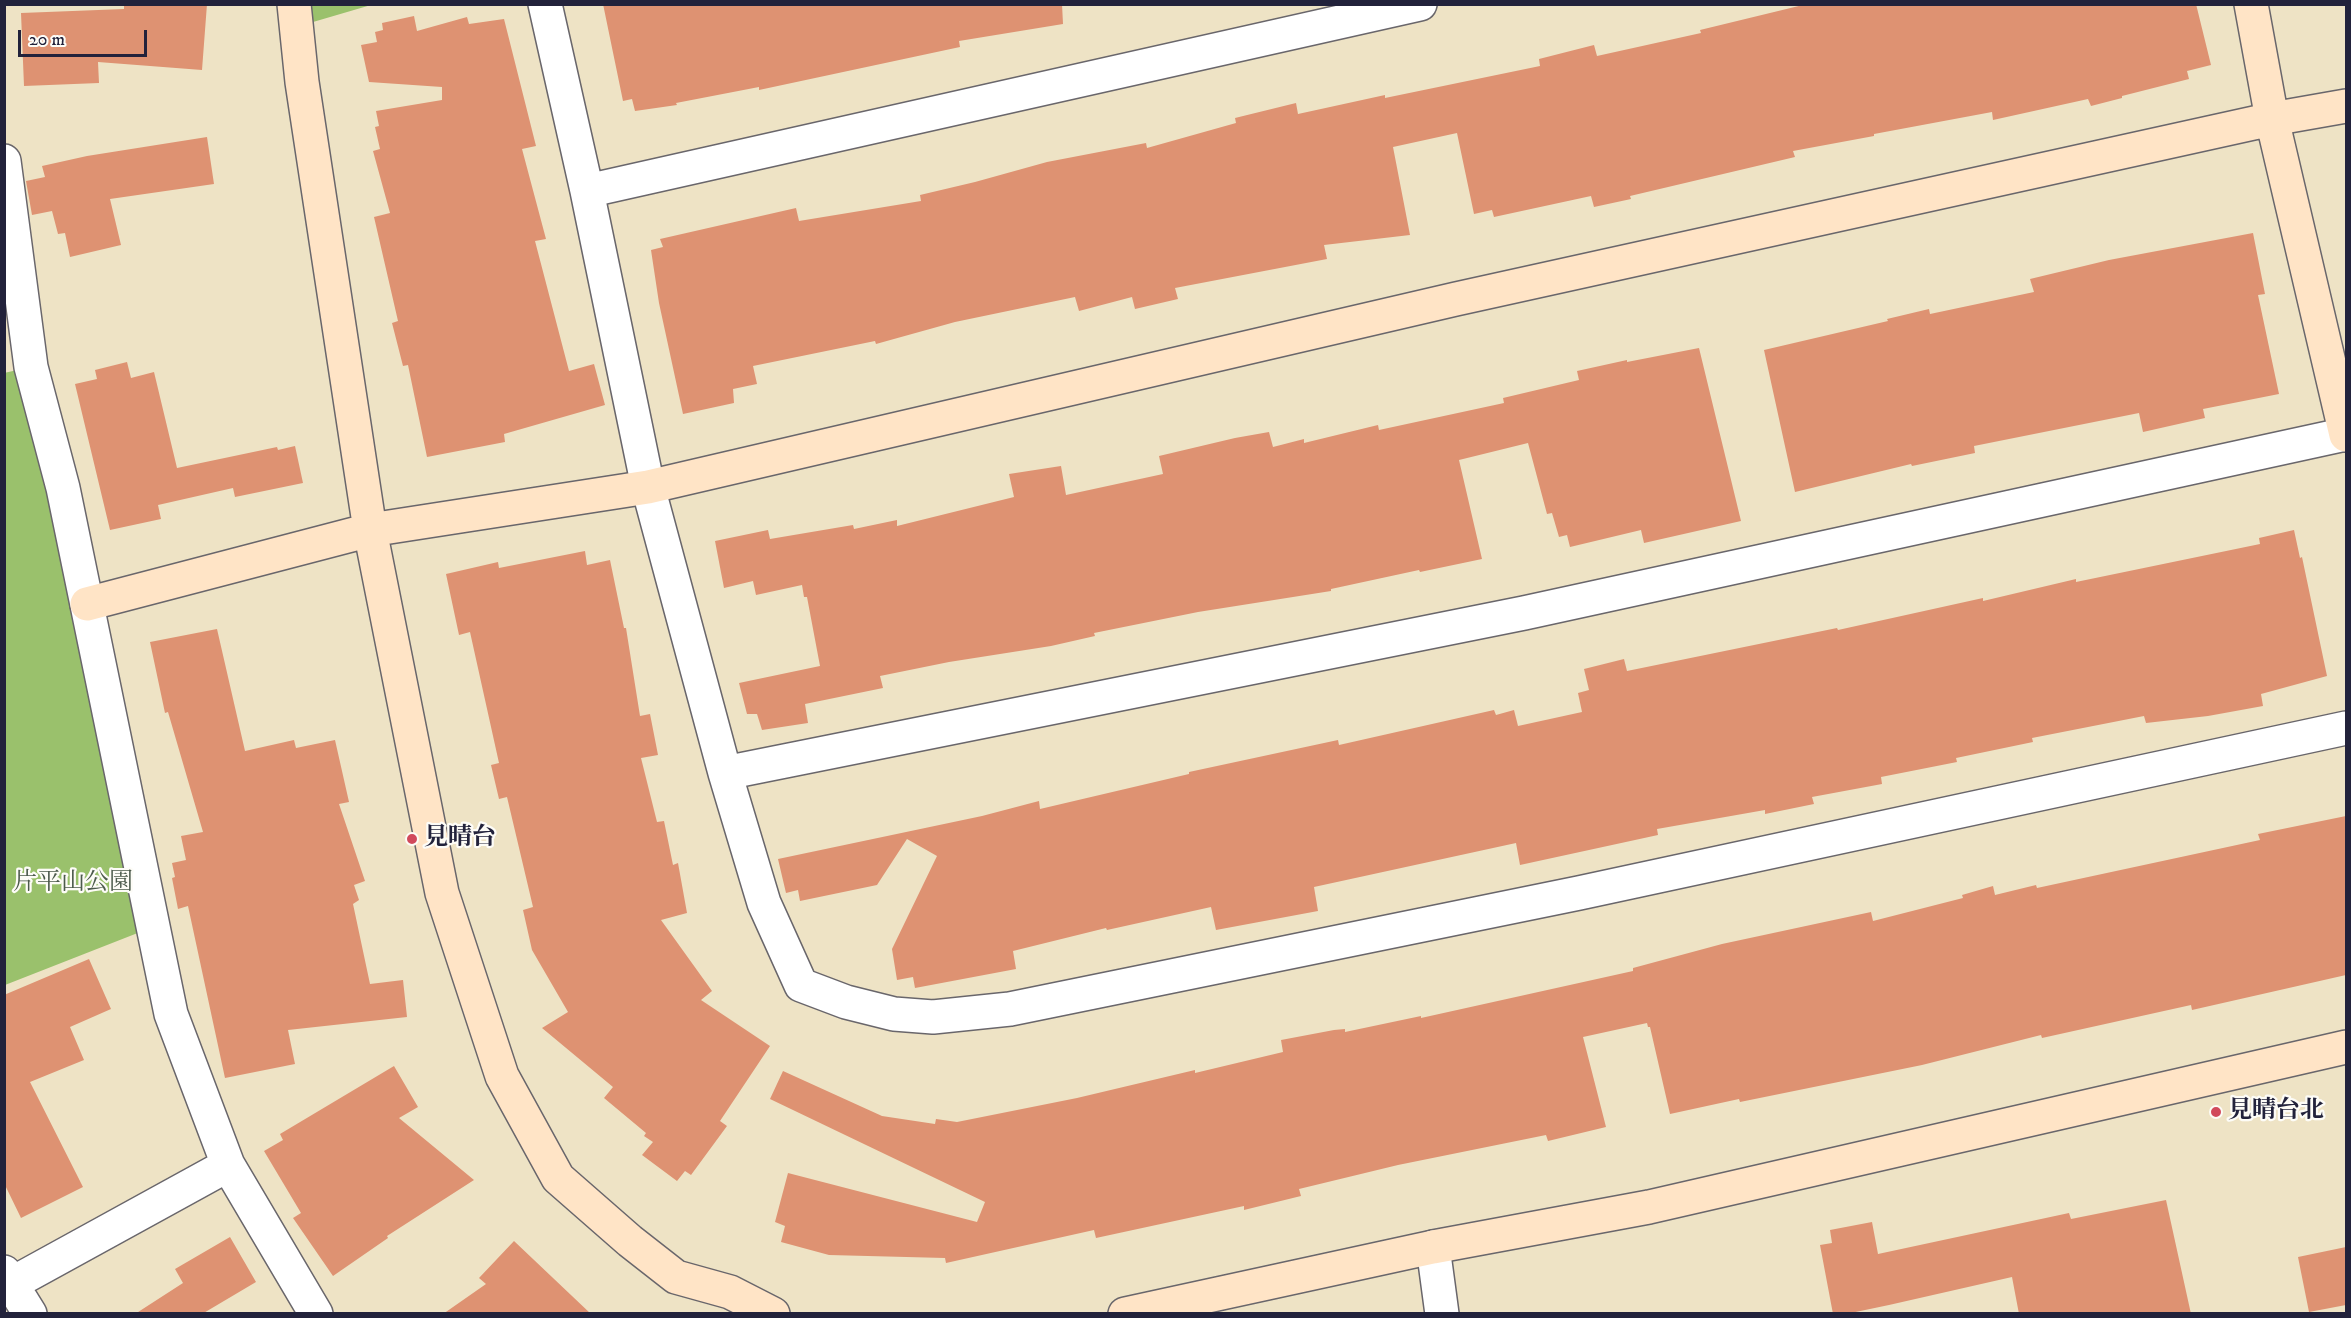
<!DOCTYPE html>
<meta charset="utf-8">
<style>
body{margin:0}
#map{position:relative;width:2351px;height:1318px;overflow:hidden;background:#eee3c5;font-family:"IM FELL DW Pica",serif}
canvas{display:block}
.frame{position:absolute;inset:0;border:6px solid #22223b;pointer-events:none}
.scale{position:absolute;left:18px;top:30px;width:129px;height:27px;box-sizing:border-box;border:3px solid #22223b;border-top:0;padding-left:8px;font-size:18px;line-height:21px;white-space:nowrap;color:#22223b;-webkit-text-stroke:4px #fdfcf7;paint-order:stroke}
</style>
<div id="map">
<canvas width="2351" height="1318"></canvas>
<div class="frame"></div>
<div class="scale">20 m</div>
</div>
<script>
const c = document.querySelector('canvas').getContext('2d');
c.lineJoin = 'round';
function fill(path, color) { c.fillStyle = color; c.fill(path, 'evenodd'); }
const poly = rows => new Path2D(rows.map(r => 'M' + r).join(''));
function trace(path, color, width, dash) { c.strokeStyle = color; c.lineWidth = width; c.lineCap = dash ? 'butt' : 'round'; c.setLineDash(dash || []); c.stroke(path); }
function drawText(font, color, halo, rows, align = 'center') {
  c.font = font + ' "IM FELL DW Pica","Noto Serif JP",serif'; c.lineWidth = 4.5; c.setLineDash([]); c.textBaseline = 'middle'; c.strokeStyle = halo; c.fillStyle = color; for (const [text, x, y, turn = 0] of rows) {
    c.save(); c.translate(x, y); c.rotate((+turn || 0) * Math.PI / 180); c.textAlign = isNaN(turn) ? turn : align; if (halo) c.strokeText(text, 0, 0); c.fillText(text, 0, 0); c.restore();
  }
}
fill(poly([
 [294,4,371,5,296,27],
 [31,367,153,927,5,985,4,373]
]), '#9ac16c');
fill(poly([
 [124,4,207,4,202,70,98,62,99,83,24,86,21,13,124,9],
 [603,4,1062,4,1063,24,959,41,960,47,759,90,759,87,676,103,677,105,635,111,632,99,623,101],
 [1807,4,2196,4,2211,65,2187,71,2189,79,2122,96,2122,98,2091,106,2088,99,1993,120,1992,112,1874,134,1874,136,1793,151,1795,157,1630,196,1631,199,1594,207,1591,196,1494,217,1492,210,1474,214,1457,133,1393,147,1410,235,1324,245,1327,259,1175,288,1178,299,1135,309,1132,297,1079,311,1075,297,955,322,876,344,875,341,753,366,757,384,733,389,734,403,683,414,659,303,651,250,663,247,660,239,796,208,799,221,921,201,920,195,975,182,1047,162,1146,143,1147,148,1236,123,1235,118,1296,103,1298,114,1385,95,1385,98,1540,66,1539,59,1594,45,1597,56,1701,33,1700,30],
 [414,16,417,31,467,17,469,24,504,19,536,146,522,149,546,239,535,241,569,371,594,364,605,405,504,434,505,442,427,457,408,365,403,366,392,323,398,321,374,217,390,213,373,151,380,149,375,127,379,126,376,111,442,100,442,87,369,82,361,45,377,42,375,32,383,30,382,23],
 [207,137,214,184,110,199,121,245,70,257,65,233,58,234,52,211,32,215,26,181,45,177,42,166,87,156],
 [2253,233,2265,294,2258,295,2279,394,2203,409,2205,418,2143,432,2139,413,1974,446,1975,453,1912,466,1911,464,1795,492,1764,350,1888,321,1887,319,1929,309,1930,314,2034,292,2030,279,2109,260],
 [1699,348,1741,521,1644,543,1641,530,1570,547,1567,535,1559,537,1552,513,1547,514,1528,443,1459,460,1482,559,1420,572,1419,570,1331,589,1331,591,1198,612,1094,633,1095,636,1051,646,949,662,880,676,883,688,805,704,808,723,762,730,757,714,747,714,739,683,820,666,807,597,804,597,802,585,756,595,753,581,724,588,715,541,768,530,770,539,853,525,854,529,897,520,897,526,1014,497,1009,474,1061,466,1066,495,1163,474,1159,456,1235,438,1269,432,1273,447,1304,439,1304,443,1378,425,1379,430,1504,403,1503,398,1579,380,1577,371,1627,360,1627,362],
 [127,362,131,378,154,372,177,468,277,447,278,450,295,446,303,483,235,497,233,488,158,505,161,519,110,530,75,384,97,379,95,370],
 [2294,530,2300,558,2302,557,2327,676,2261,694,2263,706,2208,716,2146,723,2144,716,2032,738,2033,742,1956,758,1957,762,1881,777,1882,784,1812,797,1814,804,1765,814,1765,810,1657,829,1658,835,1520,865,1516,843,1314,887,1318,911,1216,930,1211,907,1107,930,1106,928,1013,951,1016,969,915,988,913,977,897,980,892,949,937,856,907,839,877,885,800,901,798,890,786,893,778,859,982,816,1039,801,1040,809,1189,774,1189,772,1338,740,1339,745,1494,710,1496,715,1514,710,1518,726,1582,712,1578,693,1589,690,1584,669,1624,659,1627,671,1837,628,1838,630,1983,598,1983,601,2076,579,2076,582,2260,544,2259,538],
 [585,551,587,565,610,560,624,628,626,628,640,716,650,714,658,755,641,758,657,822,664,821,673,865,678,863,687,913,661,920,712,991,701,1000,770,1046,720,1121,727,1126,691,1175,685,1171,677,1181,642,1155,653,1142,644,1136,646,1133,604,1098,613,1087,542,1028,568,1012,532,950,523,910,533,907,507,797,499,799,491,765,499,763,470,632,459,635,446,574,498,562,499,568],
 [217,629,245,751,294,740,296,748,335,740,349,802,339,804,365,881,354,885,359,900,353,904,370,984,403,980,407,1017,288,1030,295,1064,225,1078,188,906,178,909,172,878,175,877,172,863,186,860,181,836,203,832,168,712,165,713,150,642],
 [2346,816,2346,975,2192,1010,2191,1005,2042,1038,2041,1035,1922,1065,1740,1102,1739,1099,1670,1114,1650,1027,1648,1027,1647,1023,1583,1037,1606,1127,1548,1141,1546,1135,1398,1165,1299,1189,1301,1196,1244,1210,1244,1206,1096,1238,1094,1230,946,1263,945,1258,829,1255,781,1242,785,1226,775,1222,788,1173,977,1222,985,1202,770,1099,783,1071,882,1116,935,1124,936,1119,957,1122,1077,1098,1195,1070,1195,1073,1283,1052,1281,1040,1334,1030,1345,1029,1345,1032,1421,1016,1421,1018,1633,971,1633,968,1722,944,1871,912,1873,921,1963,898,1962,895,1993,886,1995,895,2036,885,2037,888,2260,840,2258,834],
 [89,959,111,1009,70,1027,84,1060,30,1082,83,1187,21,1218,4,1183,4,995],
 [394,1066,418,1107,399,1118,474,1180,387,1236,388,1238,333,1276,293,1218,301,1213,264,1151,283,1140,280,1134],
 [2166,1200,2191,1314,2019,1314,2012,1277,1889,1305,1846,1314,1833,1314,1820,1245,1832,1243,1830,1230,1872,1222,1878,1254,2069,1213,2071,1219],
 [230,1237,256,1282,202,1314,135,1314,183,1283,175,1269],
 [514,1241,591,1314,443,1314,486,1284,479,1278],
 [2346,1247,2346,1305,2309,1312,2298,1257]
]), '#de9272');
const street = poly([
 [545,4,587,191,648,487,725,773,764,903,801,985,846,1002,894,1014,933,1017,1010,1009,1579,893,2346,728],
 [4,161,31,367,63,488,171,1014,228,1165,316,1314],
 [587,191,1420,4],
 [725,773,1524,613,2346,434],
 [1433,1247,1442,1314],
 [4,1272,30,1314],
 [4,1288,228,1165]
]);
const secondary = poly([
 [294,4,302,82,370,530,442,893,502,1076,558,1178,630,1241,676,1277,730,1292,773,1314],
 [2251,4,2272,119,2346,435],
 [87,604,370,530,648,487,1456,299,2272,119,2346,106],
 [1125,1314,1433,1247,1649,1207,2346,1047]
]);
trace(street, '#69666b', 36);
trace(secondary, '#69666b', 36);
trace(street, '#fff', 33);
trace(secondary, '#ffe4c6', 33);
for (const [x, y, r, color] of [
 [412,839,6,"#d1495b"],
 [2216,1112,6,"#d1495b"]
]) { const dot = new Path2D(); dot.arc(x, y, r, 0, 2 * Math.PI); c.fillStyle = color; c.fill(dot); trace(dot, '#fdfcf7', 2); }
drawText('bold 24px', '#22223b', '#fdfcf7', [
 ["見晴台",424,839],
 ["見晴台北",2228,1112]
], 'left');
drawText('24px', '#4c5a4c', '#fdfcf7', [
 ["片平山公園",73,884]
]);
</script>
